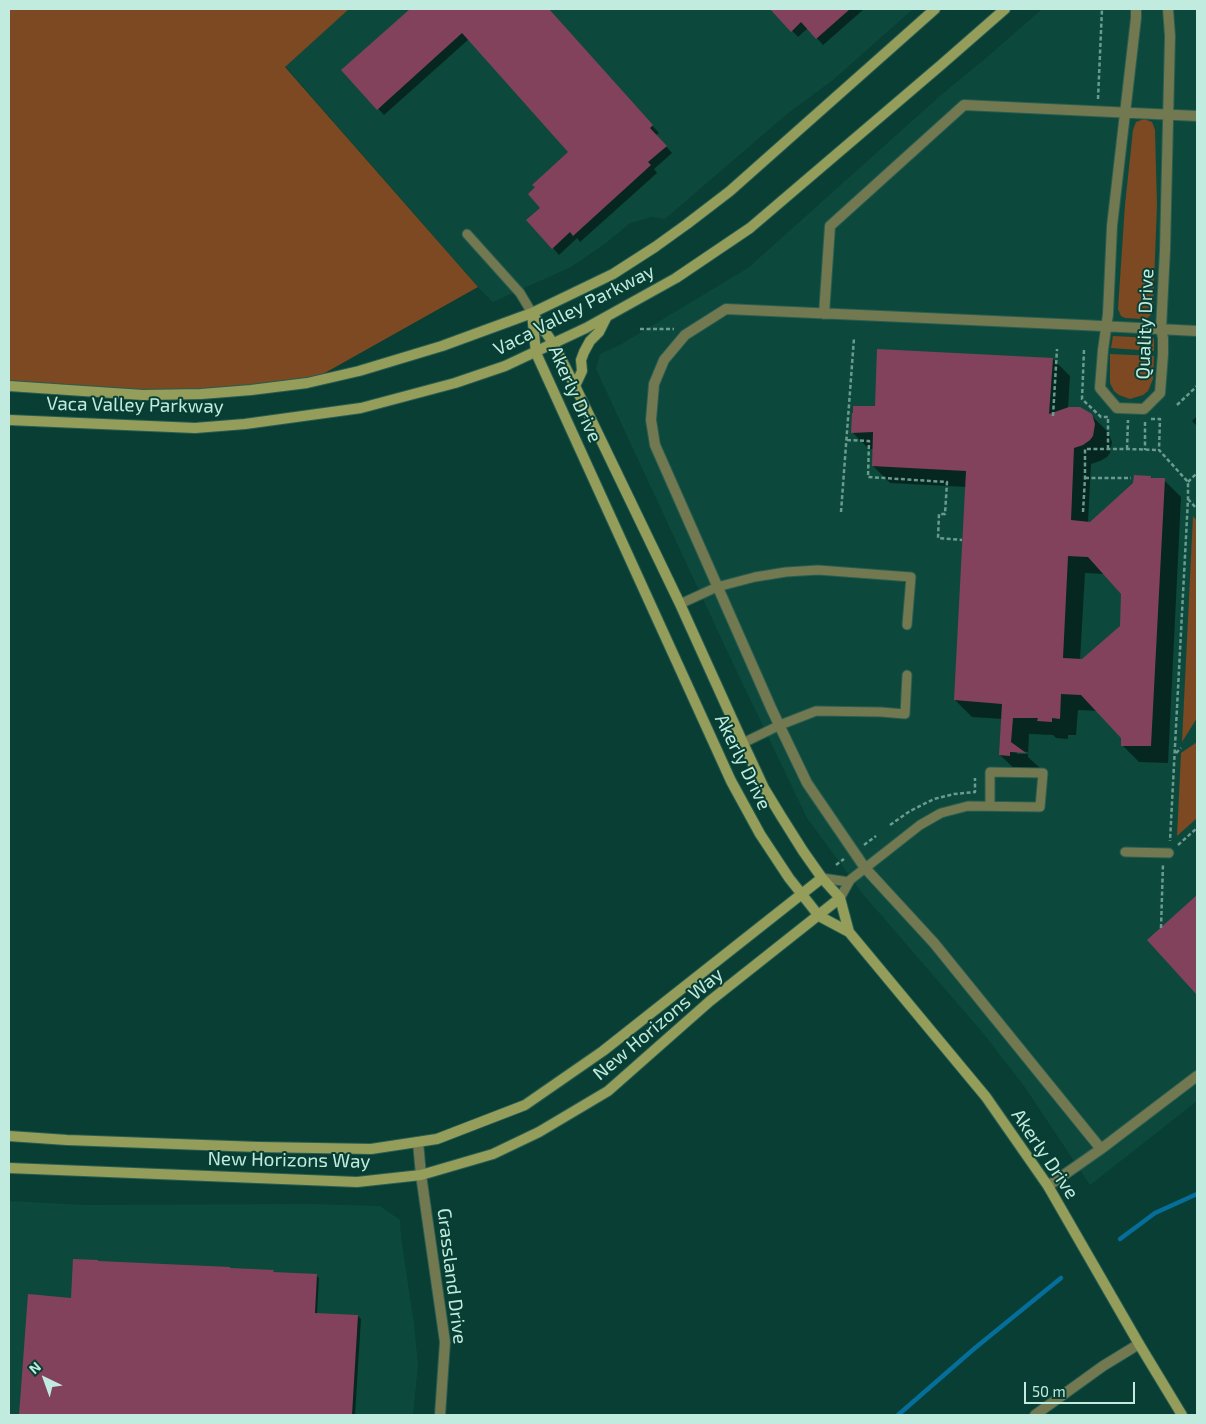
<!DOCTYPE html>
<style>
body{margin:0}
#map{position:relative;width:1206px;height:1424px;overflow:hidden;background:#083e33;font-family:"Exo 2",sans-serif}
canvas{display:block}
.frame{position:absolute;inset:0;border:10px solid #c0ebde;pointer-events:none}
.north{position:absolute;left:20px;top:1354px;width:50px;height:50px;-webkit-text-stroke:4px #083e33;paint-order:stroke;rotate:318deg;font-size:14px;font-weight:700;line-height:20px;text-align:center;color:#c0ebde}
.north::after{content:'';display:block;margin:auto;width:18px;height:22px;background:#c0ebde;clip-path:polygon(50% 0,100% 100%,50% 72%,0 100%)}
.scale{position:absolute;left:1024px;top:1382px;width:111px;height:22px;box-sizing:border-box;border:2px solid #c0ebde;border-top:0;padding-left:6px;font-size:15px;line-height:18px;white-space:nowrap;color:#c0ebde;-webkit-text-stroke:4px #083e33;paint-order:stroke}
</style>
<div id="map">
<canvas width="1206" height="1424"></canvas>
<div class="frame"></div>
<div class="north">N</div>
<div class="scale">50 m</div>
</div>
<script>
const c = document.querySelector('canvas').getContext('2d');
c.lineJoin = 'round';
function fill(path, color) { c.fillStyle = color; c.fill(path, 'evenodd'); }
const poly = rows => new Path2D(rows.map(r => 'M' + r).join(''));
function trace(path, color, width, dash) { c.strokeStyle = color; c.lineWidth = width; c.lineCap = dash ? 'butt' : 'round'; c.setLineDash(dash || []); c.stroke(path); }
function drawText(font, color, halo, rows, align = 'center') {
  c.font = font + ' "Exo 2",sans-serif'; c.lineWidth = 4; c.setLineDash([]); c.textBaseline = 'middle'; c.strokeStyle = halo; c.fillStyle = color; for (const [text, x, y, turn = 0] of rows) {
    c.save(); c.translate(x, y); c.rotate((+turn || 0) * Math.PI / 180); c.textAlign = isNaN(turn) ? turn : align; if (halo) c.strokeText(text, 0, 0); c.fillText(text, 0, 0); c.restore();
  }
}
fill(poly([
 [349,9,913,9,833,80,787,114,665,219,652,217,630,223,606,243,571,267,493,302,478,287,285,66],
 [1042,9,1197,9,1197,1101,1090,1185,1024,1086,983,1033,862,893,807,818,729,655,596,369,600,354,620,345,748,268,941,95,986,58],
 [9,1201,85,1205,311,1204,380,1206,400,1220,401,1237,414,1324,418,1365,413,1415,9,1415]
]), '#0c493c');
fill(poly([
 [9,9,349,9,285,67,478,287,307,383,143,395,9,386],
 [1144,119,1152,122,1155,130,1157,205,1153,309,1150,316,1147,318,1143,319,1125,318,1121,316,1118,309,1125,205,1133,130,1136,122],
 [1113,336,1154,338,1154,351,1111,348],
 [1110,354,1154,356,1153,379,1148,391,1143,395,1130,399,1119,395,1114,391,1110,383],
 [1193,516,1197,521,1197,718,1182,742],
 [1197,742,1197,818,1177,836,1181,753]
]), '#7c4922');
fill(poly([
 [412,9,548,9,659,133,656,135,672,153,654,169,657,173,580,242,577,238,559,255,553,248,542,208,570,152,469,39,384,115,343,70],
 [772,9,864,9,823,45,808,28,798,37],
 [1053,359,1070,376,1068,408,1091,415,1108,432,1112,442,1110,453,1107,457,1100,461,1091,464,1088,523,1090,523,1151,477,1153,479,1164,480,1181,497,1168,763,1139,762,1122,745,1122,738,1098,711,1078,710,1076,735,1068,735,1068,739,1056,738,1053,735,1029,734,1028,757,1041,769,1018,772,1000,755,1003,719,972,717,955,700,966,487,890,483,873,466,874,449,869,449,852,432,876,408],
 [1085,573,1104,574,1122,594,1121,626,1083,661,1080,660],
 [1017,751,1028,752,1028,754,1017,754],
 [1197,416,1197,426,1192,421],
 [1197,896,1197,993,1149,940],
 [273,1272,274,1273,316,1275,319,1278,317,1314,358,1316,361,1319,355,1415,21,1415,20,1414]
]), '#0007');
trace(poly([
 [1120,1239,1155,1213,1197,1194],
 [898,1415,975,1348,1061,1278]
]), '#056e9a', 4.5);
fill(poly([
 [410,9,549,9,653,125,650,128,667,146,648,162,651,165,573,236,570,232,552,249,526,220,540,208,528,194,535,187,532,185,568,152,462,33,377,110,341,70],
 [770,9,850,9,816,39,801,22,791,32],
 [877,349,1053,358,1049,414,1069,407,1080,407,1092,414,1095,424,1093,436,1090,440,1083,445,1074,448,1071,520,1090,522,1133,483,1134,475,1151,476,1151,478,1165,478,1151,746,1121,746,1121,738,1081,695,1061,694,1060,719,1052,718,1052,722,1037,721,1038,718,1013,718,1011,742,1026,753,1010,752,1010,756,999,755,1002,704,954,700,966,471,872,466,873,432,851,433,852,413,853,413,853,406,875,406],
 [1068,556,1088,557,1121,594,1120,626,1082,659,1063,658],
 [1197,895,1197,995,1147,940],
 [73,1259,98,1260,98,1261,230,1267,230,1268,274,1270,273,1272,317,1274,315,1313,358,1315,352,1415,19,1415,28,1294,71,1298]
]), '#83425c');
const lane = poly([
 [467,234,520,293,532,313],
 [680,604,717,587,755,577,786,572,818,570,911,577,907,625],
 [743,743,780,725,816,711,881,712,905,714,907,675],
 [1125,852,1169,853],
 [822,878,849,882],
 [840,898,850,880,920,825,941,813,968,806,1040,807,1043,773,990,772,990,806]
]);
const street = poly([
 [1136,9,1136,18,1112,226,1108,314,1103,350,1100,388,1117,408,1144,409,1160,393,1163,354,1163,338,1161,329,1165,250,1170,36,1168,9],
 [824,314,830,226,964,105,1197,116],
 [418,1142,421,1175,445,1342,440,1415],
 [1101,1149,934,943,865,868,807,783,772,710,655,445,651,420,654,384,664,360,685,335,726,309,1082,325,1197,331],
 [1048,1186,1101,1149,1197,1076],
 [1035,1415,1103,1366,1139,1344]
]);
const secondary = poly([
 [532,313,553,343,575,386,680,604,743,743,764,788,781,816,803,851,822,878,840,898,849,932,986,1097,1048,1186,1139,1344,1182,1415],
 [532,313,536,353,731,781,760,834,789,878,819,916,849,932],
 [9,386,143,395,201,394,251,390,307,383,359,371,442,346,532,313,613,274,655,247,687,224,730,191,935,9],
 [575,386,582,371,581,360,584,352,590,341,599,332,606,318],
 [9,420,195,428,245,424,361,408,455,383,505,366,586,328,676,278,750,228,941,65,1005,9],
 [9,1136,67,1140,258,1147,371,1149,437,1139,525,1105,603,1051,822,878],
 [9,1168,357,1182,421,1175,493,1154,539,1132,608,1091,710,1001,840,898]
]);
trace(lane, '#295d52', 11);
trace(street, '#295d52', 12);
trace(secondary, '#295d52', 12);
trace(poly([
 [1098,99,1102,9],
 [640,329,674,329],
 [1084,350,1082,399,1101,417,1108,417],
 [1177,405,1197,386],
 [1053,416,1057,349],
 [1151,419,1160,419,1159,450,1188,482,1188,499,1170,841],
 [1145,422,1145,450],
 [847,440,869,441,868,477,947,482,945,514,939,514,938,538,962,540],
 [1108,449,1108,418],
 [1127,449,1128,420],
 [1085,478,1131,478],
 [1188,482,1197,473],
 [1188,499,1197,509],
 [841,512,854,338],
 [1083,512,1085,478,1085,449,1127,449,1159,450],
 [1176,753,1181,748],
 [890,825,910,811,934,799,954,794,975,792,975,778],
 [864,845,876,836],
 [1178,845,1197,828],
 [836,865,844,859],
 [1161,928,1163,864]
]), '#6b9b8f', 2.5, [4, 2.5]);
trace(lane, '#72784f', 9);
trace(street, '#72784f', 10);
trace(secondary, '#949e5a', 10);
drawText('19px', '#c0ebde', '#083e33', [
 ["Vaca Valley Parkway",574,310,-27],
 ["Quality Drive",1145,324,-88],
 ["Akerly Drive",575,394,66],
 ["Vaca Valley Parkway",135,405,1],
 ["Akerly Drive",743,762,64],
 ["New Horizons Way",658,1024,-40],
 ["Akerly Drive",1045,1154,56],
 ["New Horizons Way",289,1160,1],
 ["Grassland Drive",452,1276,83]
]);
</script>
